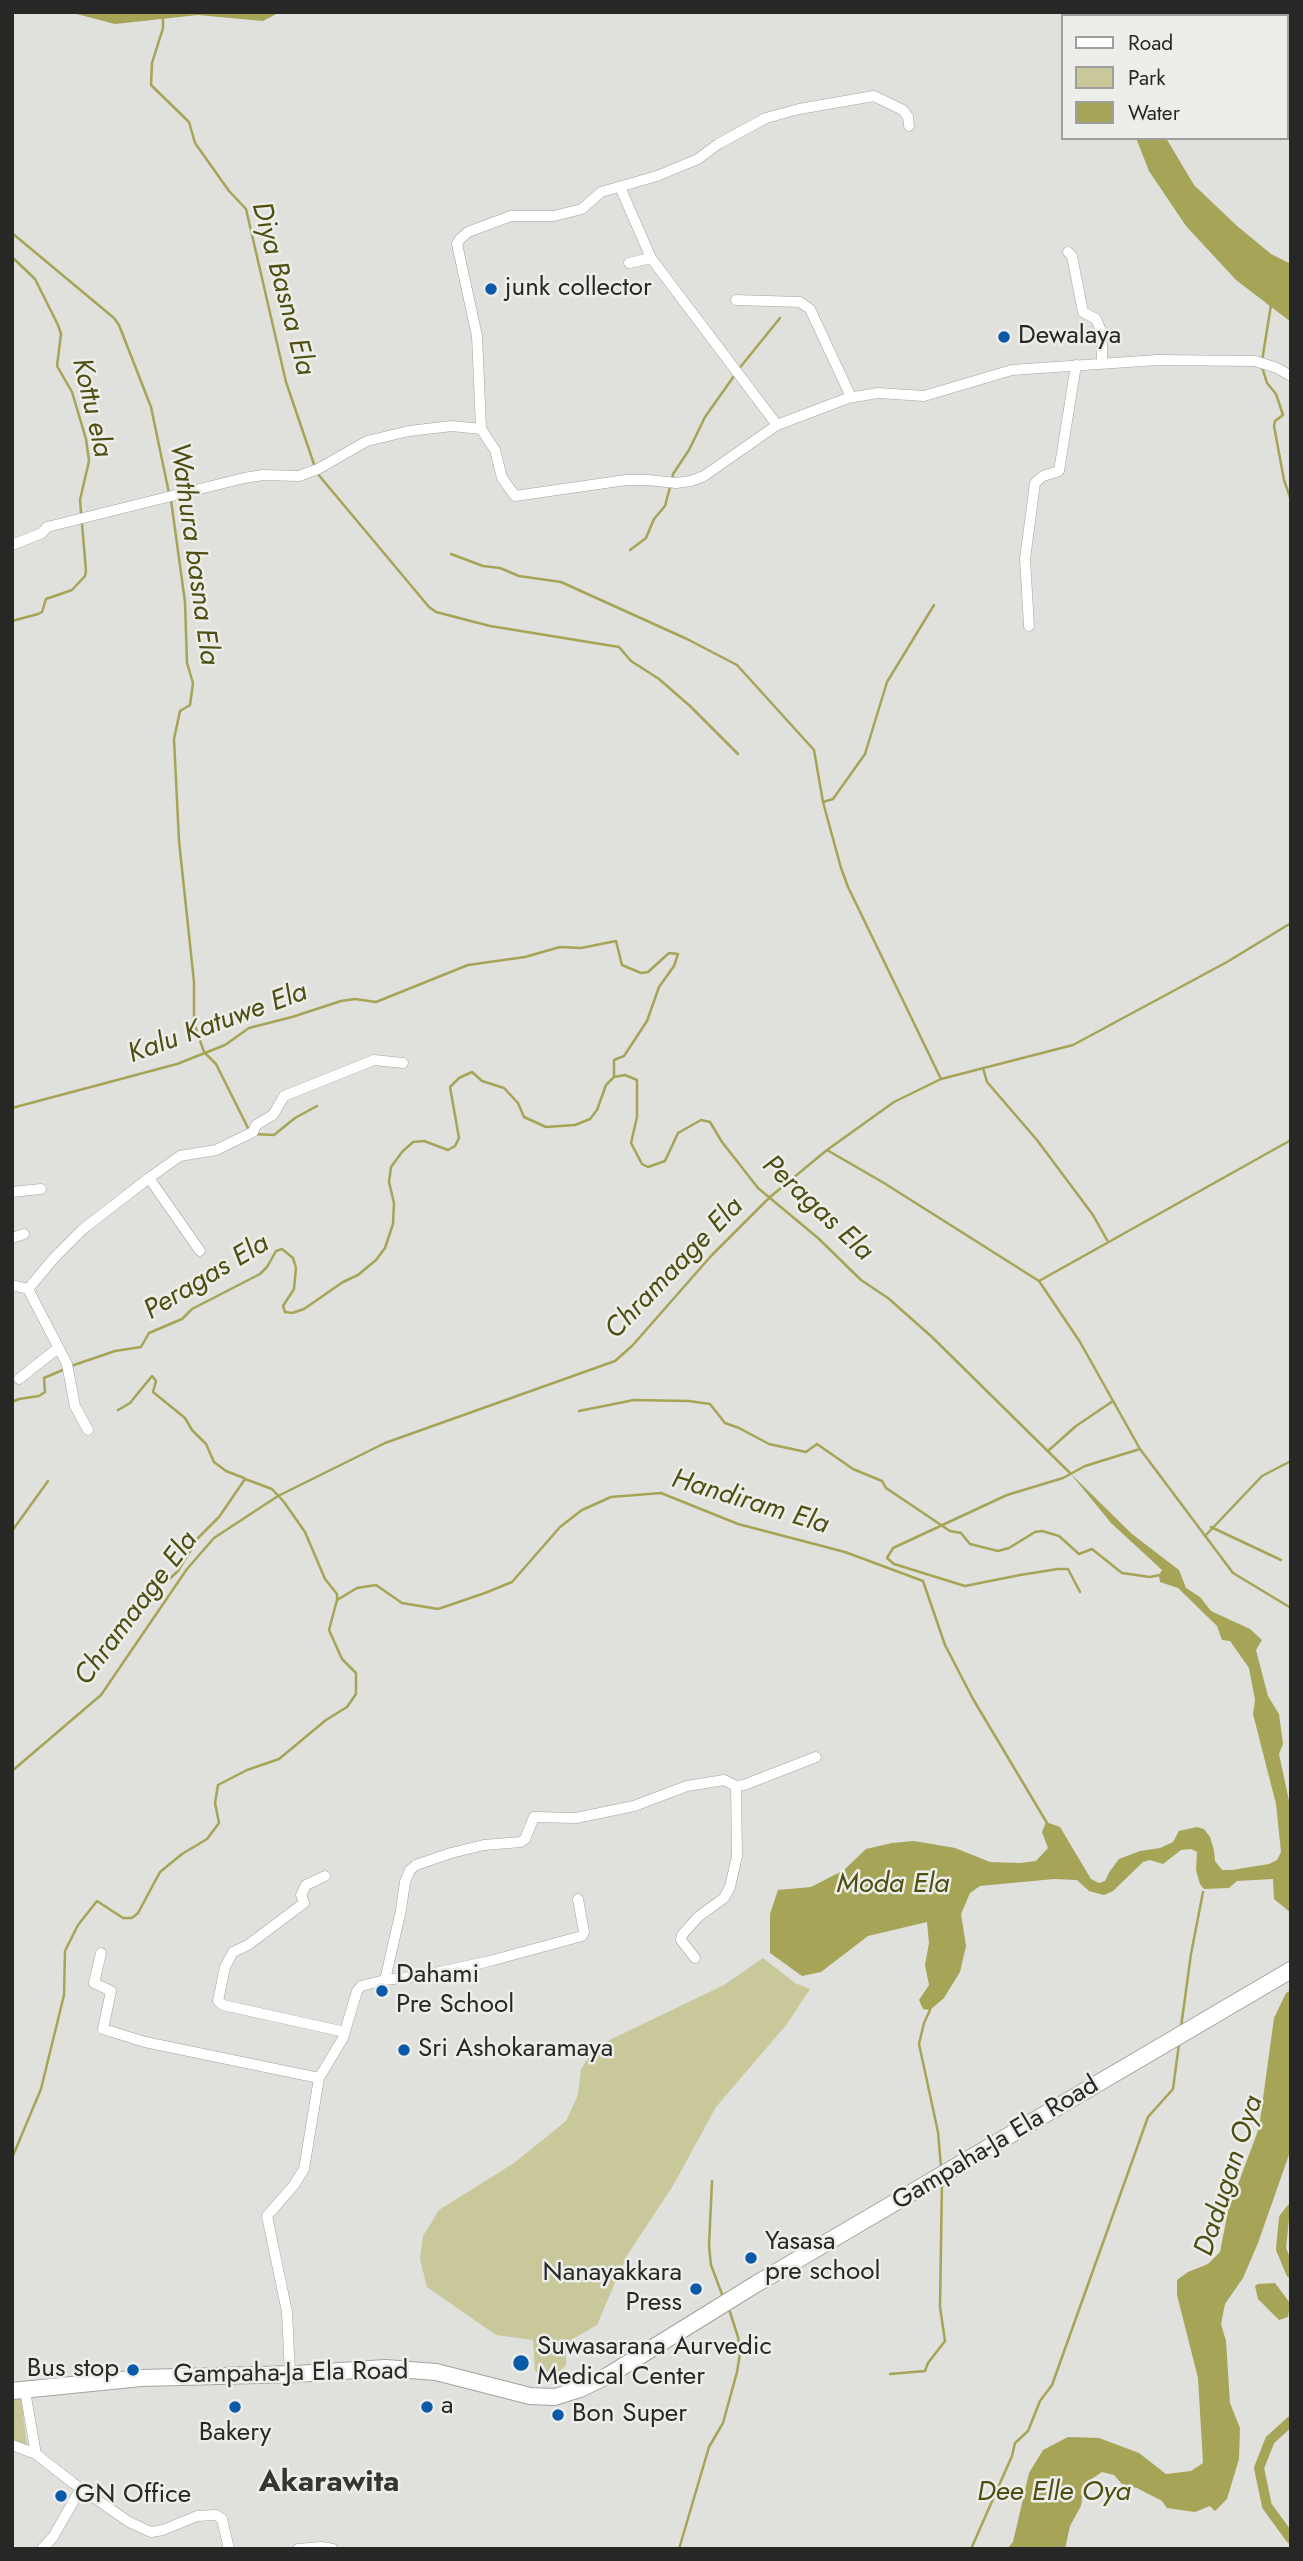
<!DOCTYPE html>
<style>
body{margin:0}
#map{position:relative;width:1303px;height:2561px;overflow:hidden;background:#e0e0dd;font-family:Jost,sans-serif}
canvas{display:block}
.frame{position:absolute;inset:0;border:14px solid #272726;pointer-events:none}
.legend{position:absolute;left:1061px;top:14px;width:228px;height:126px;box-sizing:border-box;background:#edeeea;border:2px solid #9e9e9c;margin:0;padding:9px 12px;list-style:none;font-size:21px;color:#272726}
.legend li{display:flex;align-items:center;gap:14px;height:35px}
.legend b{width:35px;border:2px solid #9e9e9c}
</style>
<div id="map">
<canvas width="1303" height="2561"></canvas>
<div class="frame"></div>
<ul class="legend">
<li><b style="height:9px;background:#fff"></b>Road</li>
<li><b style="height:19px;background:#c8c89b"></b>Park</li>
<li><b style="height:19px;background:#a6a457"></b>Water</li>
</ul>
</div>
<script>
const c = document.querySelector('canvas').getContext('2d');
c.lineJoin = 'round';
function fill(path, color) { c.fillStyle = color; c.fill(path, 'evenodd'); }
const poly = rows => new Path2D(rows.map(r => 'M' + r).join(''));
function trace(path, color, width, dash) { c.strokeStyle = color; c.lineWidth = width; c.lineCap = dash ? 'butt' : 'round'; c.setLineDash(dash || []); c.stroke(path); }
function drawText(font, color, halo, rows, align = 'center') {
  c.font = font + ' Jost,sans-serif'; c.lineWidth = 5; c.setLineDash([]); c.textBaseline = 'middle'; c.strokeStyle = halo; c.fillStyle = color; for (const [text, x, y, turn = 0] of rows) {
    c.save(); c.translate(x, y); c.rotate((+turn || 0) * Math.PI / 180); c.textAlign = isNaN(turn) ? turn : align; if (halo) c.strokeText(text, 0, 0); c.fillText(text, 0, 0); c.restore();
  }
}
fill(poly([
 [763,1958,795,1983,810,1989,787,2024,716,2107,674,2184,626,2257,597,2325,566,2343,566,2365,560,2371,548,2376,539,2375,535,2371,533,2340,496,2335,427,2287,420,2259,423,2236,439,2210,514,2163,566,2121,578,2095,581,2069,595,2047,724,1985],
 [21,2396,27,2446,12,2443,12,2397]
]), '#c8c89b');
fill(poly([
 [69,12,280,12,263,21,198,15,115,24],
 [1136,138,1166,138,1194,185,1236,225,1271,254,1291,264,1291,322,1236,280,1186,226,1149,171],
 [1070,1473,1132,1534,1179,1570,1186,1588,1200,1597,1211,1611,1250,1629,1262,1640,1256,1650,1268,1696,1279,1714,1283,1744,1279,1754,1291,1810,1291,1913,1274,1899,1273,1879,1237,1881,1229,1888,1204,1889,1200,1884,1196,1870,1197,1852,1191,1849,1181,1850,1163,1864,1150,1860,1143,1862,1113,1891,1104,1895,1089,1891,1077,1880,1054,1879,980,1886,970,1893,961,1914,966,1946,960,1972,944,1998,930,2010,923,2009,919,2000,929,1985,925,1965,929,1943,927,1922,868,1936,821,1972,802,1976,770,1953,770,1914,778,1890,811,1887,844,1870,866,1849,892,1843,914,1841,955,1848,990,1862,1020,1863,1036,1861,1048,1848,1042,1832,1046,1822,1060,1827,1091,1879,1099,1883,1105,1881,1110,1871,1119,1859,1140,1851,1160,1848,1173,1842,1179,1831,1197,1827,1204,1829,1210,1837,1214,1850,1215,1861,1222,1870,1232,1870,1269,1864,1277,1860,1281,1852,1276,1804,1253,1714,1255,1700,1249,1668,1230,1641,1222,1640,1217,1626,1178,1588,1160,1582,1159,1575,1162,1570,1111,1523],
 [1291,1990,1291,2149,1258,2243,1243,2278,1225,2304,1221,2324,1226,2341,1230,2403,1240,2428,1239,2459,1227,2499,1215,2511,1210,2506,1195,2512,1167,2508,1162,2501,1137,2488,1122,2484,1114,2475,1102,2472,1084,2484,1081,2506,1070,2526,1065,2549,1007,2549,1013,2542,1029,2473,1043,2450,1068,2437,1099,2438,1139,2453,1166,2474,1191,2471,1203,2463,1198,2378,1177,2295,1177,2280,1188,2272,1208,2264,1220,2252,1228,2211,1259,2128,1274,2018,1286,1993],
 [1275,2283,1290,2303,1288,2317,1279,2320,1258,2299,1255,2286,1258,2284]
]), '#a6a457');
trace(poly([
 [163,17,163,28,152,63,151,85,189,122,195,143,229,191,246,209,286,382,317,473,429,607,436,612,490,626,619,647,631,661,659,679,690,706,738,754],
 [12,233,114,318,119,325,151,407,169,493],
 [12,257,35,279,58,325,61,334,57,366,72,392,86,439,89,461,80,500,86,571,85,576,72,590,46,599,42,612,38,614,12,621],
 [1262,361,1271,305],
 [1262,367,1267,383,1276,394,1283,415,1275,421,1274,426,1284,480,1291,500],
 [738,370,780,318],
 [672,480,673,474,689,450,705,417,734,376],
 [171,500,185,602,187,663,193,683,190,705,180,711,174,739,179,841,194,982,194,1023,204,1052,216,1064,249,1130],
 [630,550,646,538,654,519,665,506,670,487],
 [451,554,483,566,500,568,519,576,561,582,687,639,737,665,814,750,823,802],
 [983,1068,987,1082,1037,1140,1093,1215,1107,1240],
 [941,1079,1073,1045,1227,962,1291,923],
 [12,1108,177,1064,225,1045,249,1028,292,1017,341,1001,355,999,376,1002,468,965,525,957,560,947,581,948,616,941,622,965,641,973,648,972,669,953,678,954,674,966,659,987,647,1021,624,1056,614,1060,614,1077],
 [254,1134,274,1135,295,1118,317,1106],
 [827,1150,884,1183,1039,1281,1080,1342,1140,1449,1233,1573,1291,1608],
 [1039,1281,1291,1140],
 [71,1366,115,1351,141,1347,149,1333,182,1319,192,1309,260,1274,267,1267,276,1251,282,1249,293,1258,296,1268,294,1289,283,1306,285,1312,292,1313,304,1309,343,1282,358,1275,376,1260,385,1248,393,1224,394,1203,389,1182,391,1167,402,1152,413,1142,424,1141,448,1150,455,1146,459,1138,450,1087,459,1078,472,1072,482,1081,504,1088,518,1103,524,1117,546,1127,575,1125,590,1119,597,1110,606,1085,614,1077,625,1075,637,1080,637,1117,631,1143,642,1164,648,1167,665,1161,678,1133,701,1120,710,1122,722,1142,758,1188,818,1238,861,1280,888,1298,932,1337,1071,1474],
 [12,1402,19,1399,39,1396,45,1392,44,1378,65,1369],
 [118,1410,130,1403,152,1376,156,1381,153,1392,185,1418,192,1430,206,1444,214,1462,226,1471,244,1478],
 [579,1411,634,1400,689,1401,710,1404,725,1423,739,1428,769,1444,806,1452,817,1444,853,1469,882,1481,886,1488,950,1531,961,1533,970,1544,998,1551,1009,1548,1035,1532,1042,1531,1059,1536,1079,1554,1092,1549,1122,1573,1150,1577,1160,1575],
 [1048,1451,1076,1426,1113,1401],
 [1211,1527,1281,1560],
 [12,1531,48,1481],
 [1206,1535,1262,1476,1291,1461],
 [164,1584,178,1571,198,1538,219,1517,245,1479,272,1489,284,1502,305,1532,325,1579,337,1594,337,1600],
 [1080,1592,1068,1569,1058,1569,1020,1575,965,1586,894,1564,887,1558,893,1548,1007,1495,1063,1478,1085,1466,1140,1449],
 [12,1771,101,1695,187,1569,214,1538,278,1496,385,1443,615,1361,632,1346,711,1256,770,1197,827,1150,894,1102,941,1079,848,887,841,868,823,802,833,799,865,754,887,682,934,605],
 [930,2010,924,2023,919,2044,938,2132,941,2167],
 [1181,2027,1191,1954,1203,1892],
 [12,2158,41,2089,64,1995,65,1951,78,1925,97,1901,123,1918,132,1918,138,1913,160,1872,182,1854,207,1839,219,1823,215,1803,218,1785,247,1770,279,1759,326,1720,347,1707,356,1694,356,1673,342,1659,329,1630,337,1600,357,1588,376,1585,402,1603,438,1609,485,1593,512,1582,560,1527,582,1510,611,1497,661,1493,738,1524,845,1552,923,1581,945,1645,973,1699,1047,1823],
 [712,2181,709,2246,711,2265,723,2297],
 [890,2374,925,2371,928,2363,945,2341,940,2307,942,2181],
 [679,2549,709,2447,723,2423,737,2372,740,2353,738,2337,729,2309],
 [971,2549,1012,2456,1015,2443,1028,2431,1040,2401,1052,2385,1148,2117,1173,2089,1179,2044]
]), '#a6a457', 2.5);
trace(poly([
 [1291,2209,1284,2218,1281,2249,1291,2273],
 [1291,2421,1270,2440,1259,2468,1267,2506,1291,2539]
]), '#a6a457', 10);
const minor = poly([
 [620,187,651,258,777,425],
 [1068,252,1072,256,1083,312,1096,319,1102,333,1102,363],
 [629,263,651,258],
 [736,300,800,302,810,309,851,397],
 [481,429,477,336,457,244,460,239,468,232,511,216,554,216,582,209,601,192,657,176,698,159,718,144,766,118,799,109,874,96,903,110,908,117,909,126],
 [12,545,42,533,47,527,244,478,263,475,299,476,318,469,367,441,409,431,452,426,481,429,495,450,502,478,515,496,626,480,648,480,676,483,691,481,704,476,777,425,848,398,878,393,924,396,1012,370,1157,360,1255,361,1277,368,1291,376],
 [1029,626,1025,559,1035,483,1043,476,1059,471,1076,365],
 [149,1178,200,1251],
 [12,1192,41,1189],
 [12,1238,24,1234],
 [12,1285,28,1289,54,1258,83,1229,149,1178,180,1156,216,1150,253,1132,256,1125,273,1115,284,1096,374,1060,403,1063],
 [28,1289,67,1364,75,1406,88,1430],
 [19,1379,58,1348],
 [325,1876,306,1885,301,1895,304,1903,248,1945,233,1952,225,1967,218,2001,223,2005,345,2032],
 [101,1953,94,1983,111,1991,103,2029,145,2042,319,2078],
 [695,1958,681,1940,682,1935,698,1917,724,1898,730,1887,737,1856,736,1786],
 [385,1980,426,1975,490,1961,582,1936,584,1932,578,1899],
 [290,2374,287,2312,267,2216,294,2185,304,2169,319,2078,343,2038,357,1991,361,1986,385,1980,401,1910,405,1882,410,1870,416,1865,451,1853,484,1845,521,1842,525,1839,534,1817,576,1818,634,1806,687,1786,724,1780,736,1786,744,1785,816,1757],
 [25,2391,36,2454,73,2483,129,2522,151,2532,163,2530,197,2516,216,2515,222,2519,229,2549],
 [12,2445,36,2454],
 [42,2549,53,2537,81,2488],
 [298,2549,322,2547,333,2549]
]);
const trunk = poly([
 [12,2391,141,2378,297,2374,385,2368,436,2372,530,2396,555,2397,580,2389,609,2375,756,2284,1291,1970]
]);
trace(minor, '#a2a39f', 11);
trace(trunk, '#a2a39f', 18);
trace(minor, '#fff', 10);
trace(trunk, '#fff', 16);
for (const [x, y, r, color] of [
 [491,289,7,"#0a5aa9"],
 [1004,337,7,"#0a5aa9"],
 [382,1991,7,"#0a5aa9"],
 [404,2050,7,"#0a5aa9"],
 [751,2258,7,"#0a5aa9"],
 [696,2289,7,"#0a5aa9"],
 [521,2363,9,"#0a5aa9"],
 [133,2370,7,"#0a5aa9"],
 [235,2407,7,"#0a5aa9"],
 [427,2407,7,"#0a5aa9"],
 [558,2415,7,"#0a5aa9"],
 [61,2496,7,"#0a5aa9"]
]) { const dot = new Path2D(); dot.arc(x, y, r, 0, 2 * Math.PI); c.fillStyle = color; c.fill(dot); trace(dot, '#edeeea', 2.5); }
drawText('26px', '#272726', '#edeeea', [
 ["junk collector",505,289],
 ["Dewalaya",1018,337],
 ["Dahami",396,1976],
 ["Pre School",396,2006],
 ["Sri Ashokaramaya",418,2050],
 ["Yasasa",765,2243],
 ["pre school",765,2273],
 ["Nanayakkara",682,2274,"right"],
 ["Press",682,2304,"right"],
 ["Suwasarana Aurvedic",537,2348],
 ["Medical Center",537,2378],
 ["Bus stop",119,2370,"right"],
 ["a",441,2407],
 ["Bon Super",572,2415],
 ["Bakery",235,2434,"center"],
 ["GN Office",75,2496]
], 'left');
drawText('26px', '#272726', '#edeeea', [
 ["Gampaha-Ja Ela Road",996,2144,-31],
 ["Gampaha-Ja Ela Road",291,2374,-1]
]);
drawText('italic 28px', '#4f4e12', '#edeeea', [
 ["Diya Basna Ela",282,289,75],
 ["Kottu ela",91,408,77],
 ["Wathura basna Ela",193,554,82],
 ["Kalu Katuwe Ela",218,1024,-20],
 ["Peragas Ela",817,1209,43],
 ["Chramaage Ela",675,1269,-46],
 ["Peragas Ela",207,1278,-31],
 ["Handiram Ela",750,1503,17],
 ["Chramaage Ela",137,1609,-53],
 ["Moda Ela",893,1885],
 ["Dadugan Oya",1230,2176,-72],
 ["Dee Elle Oya",1054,2493]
]);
drawText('bold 30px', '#353532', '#edeeea', [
 ["Akarawita",329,2484]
]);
</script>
